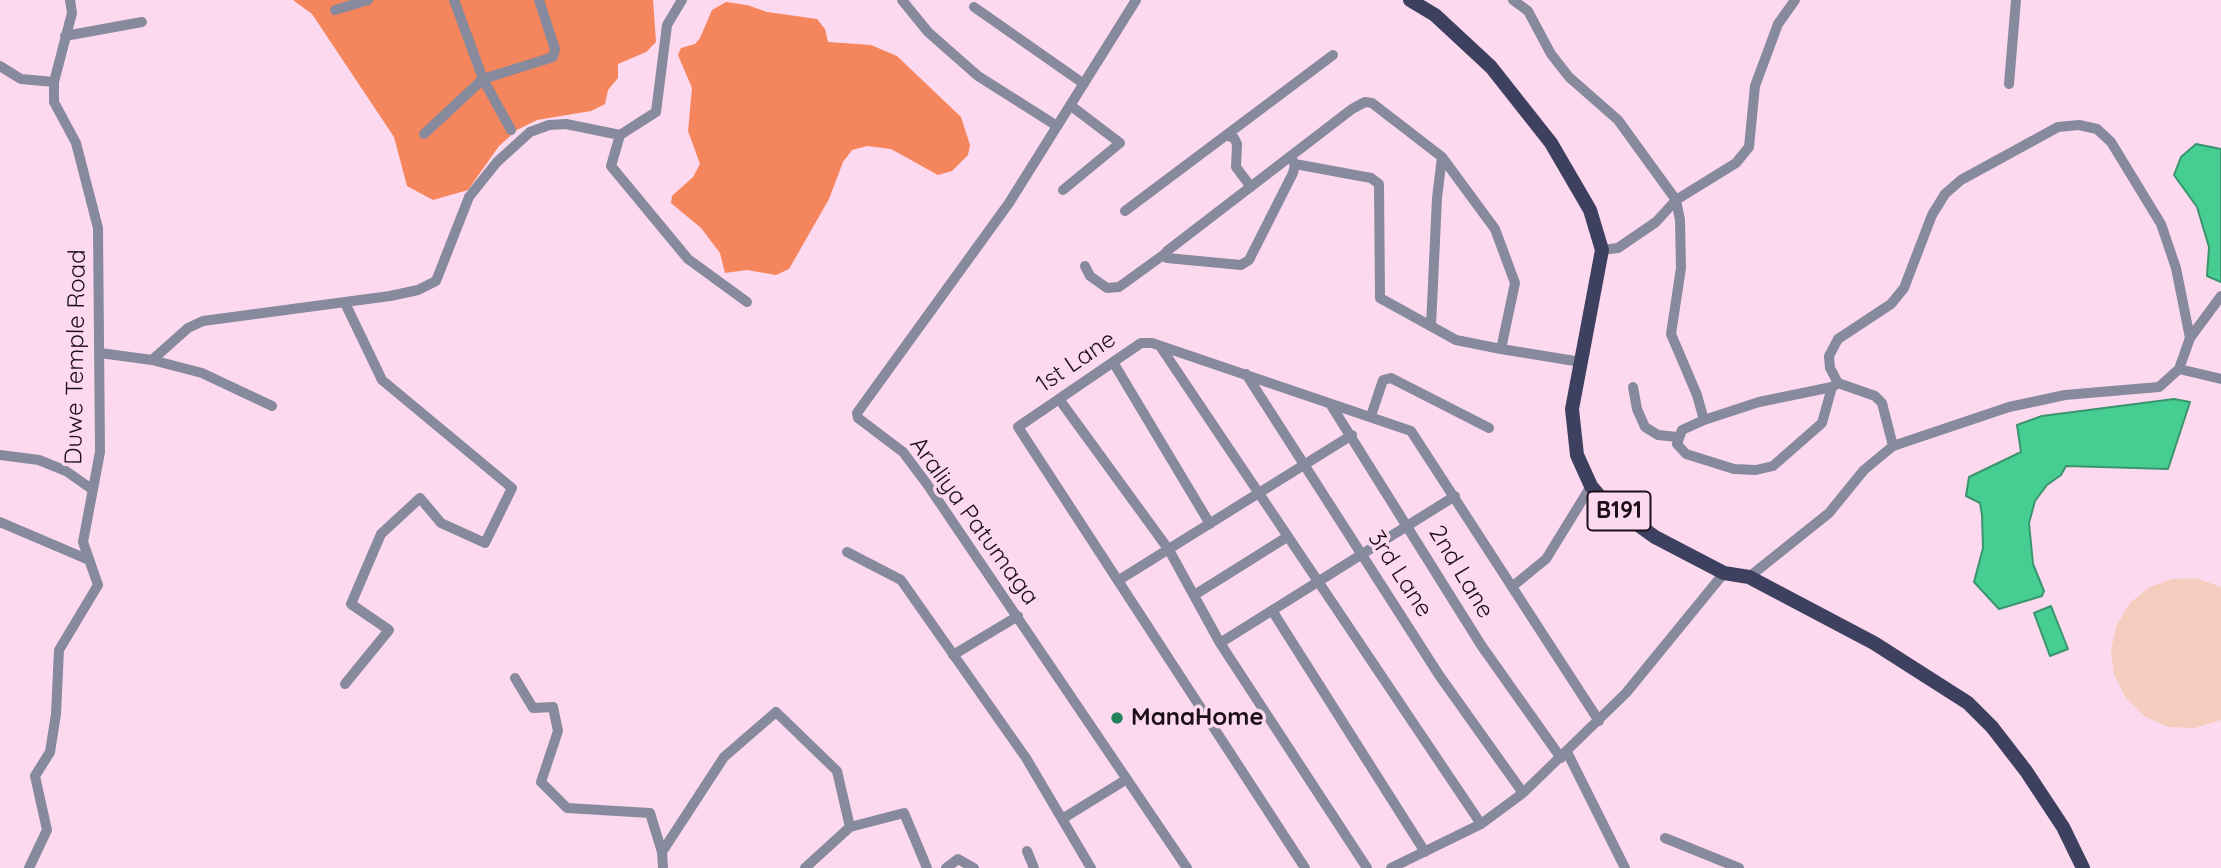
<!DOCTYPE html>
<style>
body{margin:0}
canvas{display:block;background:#fdd9f0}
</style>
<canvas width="2221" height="868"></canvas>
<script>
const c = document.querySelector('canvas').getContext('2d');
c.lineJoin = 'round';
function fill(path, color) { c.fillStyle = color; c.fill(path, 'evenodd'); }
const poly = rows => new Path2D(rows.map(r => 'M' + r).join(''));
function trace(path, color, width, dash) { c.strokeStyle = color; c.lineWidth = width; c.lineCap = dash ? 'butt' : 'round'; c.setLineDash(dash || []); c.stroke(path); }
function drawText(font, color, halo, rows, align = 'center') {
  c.font = font + ' Quicksand,sans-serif'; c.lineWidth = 7; c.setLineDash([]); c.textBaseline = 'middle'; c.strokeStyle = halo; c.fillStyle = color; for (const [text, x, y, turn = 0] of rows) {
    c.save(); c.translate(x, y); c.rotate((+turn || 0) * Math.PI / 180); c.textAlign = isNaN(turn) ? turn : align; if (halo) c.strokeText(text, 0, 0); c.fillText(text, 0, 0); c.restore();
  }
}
fill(poly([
 [2196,578,2221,587,2221,720,2195,728,2168,727,2144,716,2126,698,2114,675,2111,649,2117,624,2131,602,2150,587,2172,579]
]), '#f5cdbf');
fill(poly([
 [293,0,653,0,656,42,646,52,618,64,618,78,608,90,605,104,591,111,537,120,517,130,499,146,468,190,433,200,407,186,394,137,312,14],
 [726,2,747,5,767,12,817,19,825,29,828,42,871,45,897,56,961,117,970,145,968,155,952,171,938,175,891,149,867,146,852,150,843,162,829,199,789,269,776,275,747,270,725,273,720,253,701,228,671,203,672,196,693,177,700,164,688,131,692,88,678,55,681,48,695,44,700,38,712,10]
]), '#f4855c');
const water = poly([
 [2196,144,2221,149,2221,282,2207,276,2209,247,2197,207,2174,175,2181,157,2196,144],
 [2174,399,2190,402,2168,469,2066,466,2061,475,2047,485,2035,501,2029,523,2033,564,2044,591,2042,596,1999,609,1974,582,1983,548,1982,515,1980,503,1966,496,1969,477,2021,452,2017,425,2042,416,2174,399],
 [2051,606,2068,649,2050,656,2034,613,2051,606]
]);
fill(water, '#46ce92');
trace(water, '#3a946d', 2);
trace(poly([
 [454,0,483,79,511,130],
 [902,0,928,32,978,76,1057,126],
 [1136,0,1009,203,857,413,858,418,903,452,927,484,1187,868],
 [1513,0,1528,11,1551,54,1569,77,1618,120,1676,200,1680,220,1681,268,1671,334,1697,395,1704,420],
 [974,7,1084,84],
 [335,10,368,0],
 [65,36,142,22],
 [0,66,21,79,54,82],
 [2009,84,2016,0],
 [424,134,483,79,553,57,555,49,539,0],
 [620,135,611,166,688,259,747,302],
 [1226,135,1234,138,1237,144,1236,167,1251,187],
 [1290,157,1295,164,1293,173,1249,260,1241,265,1167,258,1167,251,1352,109,1365,102,1372,103,1442,157,1495,229,1515,283,1501,349,1581,362],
 [1295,164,1371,178,1379,184,1380,298,1456,340,1501,349],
 [1063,190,1120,143,1070,105],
 [1125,211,1333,55],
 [1602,250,1618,248,1656,222,1676,200,1736,163,1749,147,1755,86,1778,24,1795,0],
 [1085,266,1090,276,1107,288,1119,287,1166,253],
 [345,303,382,380,512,488,485,543,441,523,420,498,381,534,351,604,389,630,345,684],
 [1431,326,1437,198,1442,157],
 [1160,346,1481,824],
 [100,353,152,360,202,373,272,406],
 [152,360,188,328,203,321,390,296,418,290,436,281,469,197,497,162,530,132,549,125,566,124,620,135,656,112,667,25,682,0],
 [1113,362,1210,524],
 [2179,369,2221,379],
 [1246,374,1439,675,1523,793],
 [1633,387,1637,409,1645,427,1658,435,1677,437],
 [1832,387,1759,402,1704,420,1682,430,1677,444,1686,454,1734,469,1756,470,1773,466,1822,423,1832,387,1838,383],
 [1059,399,1169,550,1220,643,1367,868],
 [1331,405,1481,645,1561,758],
 [1371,416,1383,380,1391,378,1489,428],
 [1893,446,1882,403,1875,396,1838,383,1830,368,1829,356,1838,339,1891,304,1904,288,1932,215,1945,194,1961,180,2058,127,2079,125,2097,129,2111,142,2161,224,2176,268,2190,338],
 [0,455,39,460,66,471,93,490],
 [0,522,89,560],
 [847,552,901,580,1026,758,1091,868],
 [1749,577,1829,513,1864,470,1893,446,2009,407,2065,395,2159,387,2179,369,2190,338,2221,296],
 [1119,580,1352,435],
 [1513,586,1546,559,1591,486],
 [1196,594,1287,537],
 [1273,612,1425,852],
 [1220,643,1455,496],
 [953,655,1018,616],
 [515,678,533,708,553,707,558,731,541,782,567,808,650,813,662,852],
 [1567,752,1625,868],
 [1062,819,1127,779],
 [850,827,904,813,927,868],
 [1665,838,1739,868],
 [1027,851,1034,868],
 [29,868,47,830,35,776,50,752,56,714,59,650,98,585,83,542,100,452,98,228,76,143,54,102,54,82,72,13,70,0],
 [663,868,662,852,724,757,776,712,837,771,850,827,805,868],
 [946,868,958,859,974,868],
 [1305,868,1018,427,1141,343,1152,343,1411,431,1599,721],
 [1391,868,1481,824,1523,793,1626,693,1724,573]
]), '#878a9c', 10);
trace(poly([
 [1410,0,1435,15,1491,67,1551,143,1590,210,1602,250,1572,409,1577,455,1591,486,1602,499,1655,537,1724,573,1749,577,1874,643,1968,703,1992,727,2026,771,2063,827,2083,868]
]), '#3e405f', 14);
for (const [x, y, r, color] of [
 [1117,718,7,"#24825a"]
]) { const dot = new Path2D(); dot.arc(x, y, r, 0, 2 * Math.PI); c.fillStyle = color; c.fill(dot); trace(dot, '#fdd9f0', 2.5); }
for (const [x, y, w] of [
 [1619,511,63]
]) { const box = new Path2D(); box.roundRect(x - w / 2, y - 19.5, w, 39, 5); c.fillStyle = '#fdd9f0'; c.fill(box); trace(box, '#1d0e18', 2); }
drawText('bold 23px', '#1d0e18', null, [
 ["B191",1619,511]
]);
drawText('24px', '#1d0e18', '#fdd9f0', [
 ["Duwe Temple Road",76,357,-89],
 ["1st Lane",1076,362,-34],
 ["Araliya Patumaga",974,521,54],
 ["2nd Lane",1461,572,59],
 ["3rd Lane",1400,574,57]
]);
drawText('bold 24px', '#1d0e18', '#fdd9f0', [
 ["ManaHome",1131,718]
], 'left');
</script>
